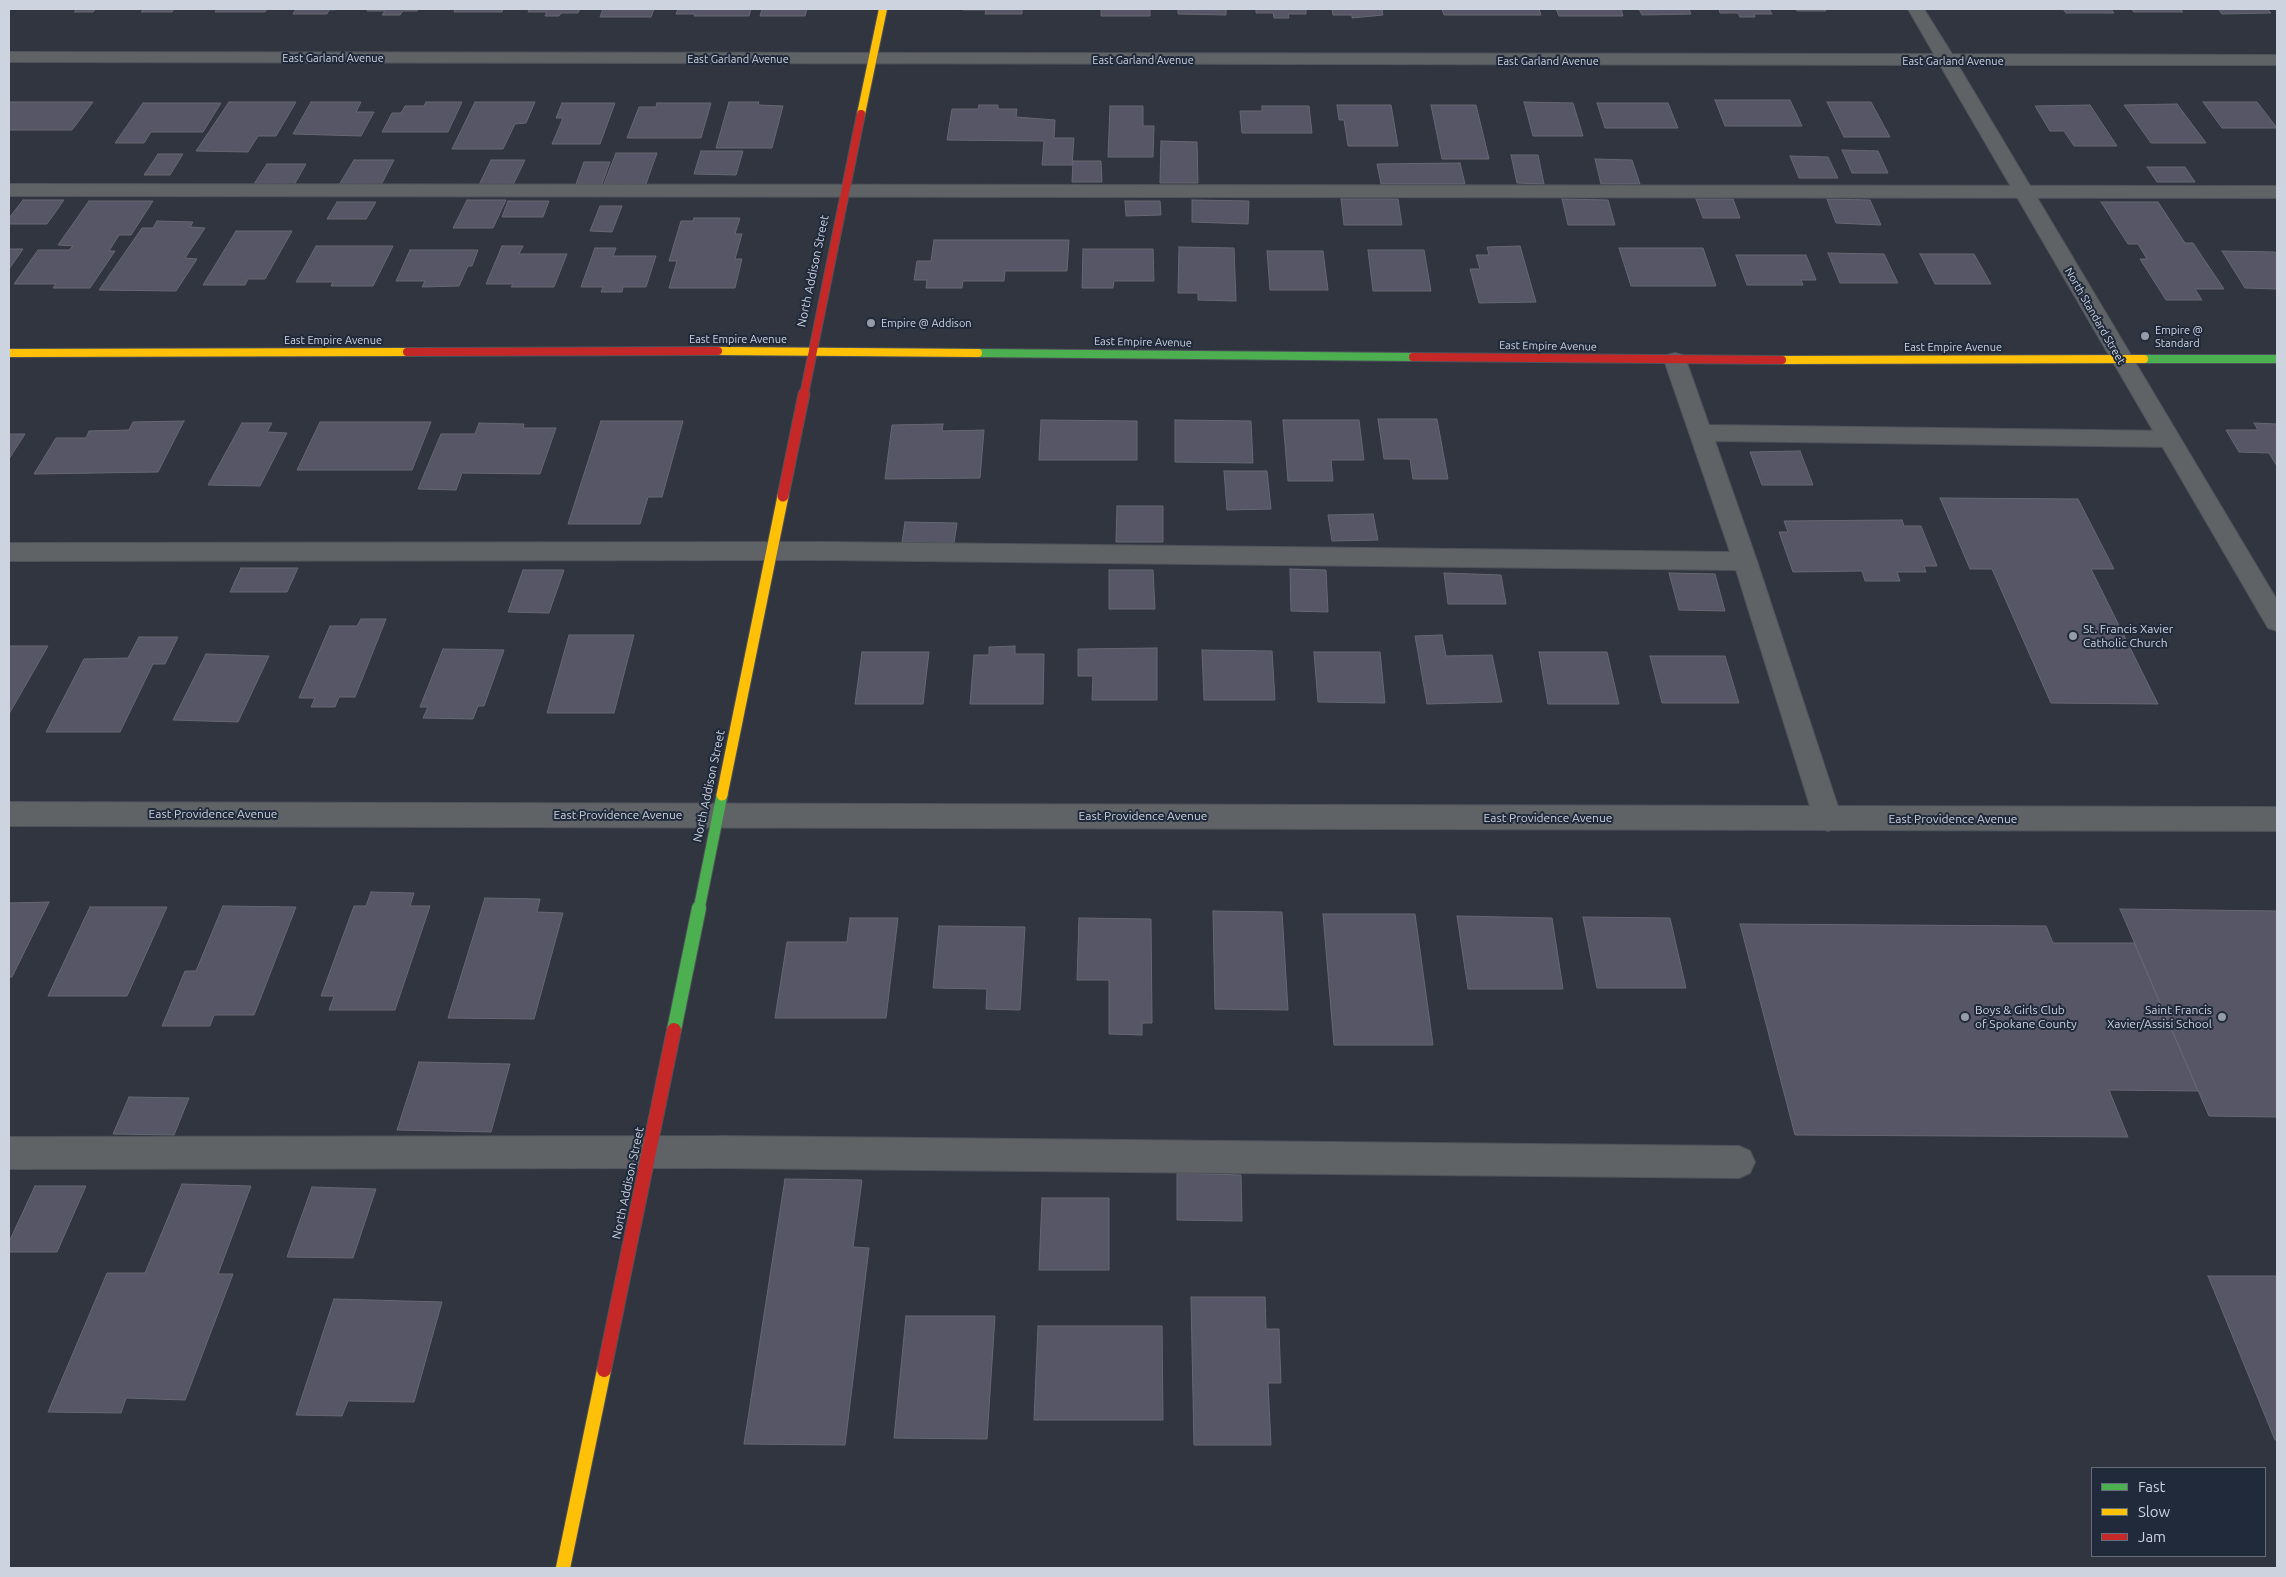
<!DOCTYPE html>
<style>
body{margin:0}
#map{position:relative;width:2286px;height:1577px;overflow:hidden;background:#30353f;font-family:Ubuntu,sans-serif}
canvas{display:block}
.frame{position:absolute;inset:0;border:10px solid #cdd3df;pointer-events:none}
.legend{position:absolute;left:2091px;top:1467px;width:175px;height:90px;box-sizing:border-box;background:#202a3b;border:1px solid #656e7d;margin:0;padding:6px 9px;list-style:none;font-size:15px;color:#cdd3df}
.legend li{display:flex;align-items:center;gap:10px;height:25px}
.legend b{width:25px;border:1px solid #656e7d}
</style>
<div id="map">
<canvas width="2286" height="1577"></canvas>
<div class="frame"></div>
<ul class="legend">
<li><b style="height:6px;background:#4caf50"></b>Fast</li>
<li><b style="height:6px;background:#ffc107"></b>Slow</li>
<li><b style="height:6px;background:#c62828"></b>Jam</li>
</ul>
</div>
<script>
const c = document.querySelector('canvas').getContext('2d');
c.lineJoin = 'round';
function fill(path, color) { c.fillStyle = color; c.fill(path, 'evenodd'); }
const poly = rows => new Path2D(rows.map(r => 'M' + r).join(''));
function trace(path, color, width, dash) { c.strokeStyle = color; c.lineWidth = width; c.lineCap = dash ? 'butt' : 'round'; c.setLineDash(dash || []); c.stroke(path); }
function drawText(font, color, halo, rows, align = 'center') {
  c.font = font + ' Ubuntu,sans-serif'; c.lineWidth = 4; c.setLineDash([]); c.textBaseline = 'middle'; c.strokeStyle = halo; c.fillStyle = color; for (const [text, x, y, turn = 0] of rows) {
    c.save(); c.translate(x, y); c.rotate((+turn || 0) * Math.PI / 180); c.textAlign = isNaN(turn) ? turn : align; if (halo) c.strokeText(text, 0, 0); c.fillText(text, 0, 0); c.restore();
  }
}
const building = poly([
 [59,9,112,9,96,9,93,12,74,12,77,9,59,9],
 [144,9,174,9,172,12,141,12,144,9],
 [217,9,267,9,265,12,215,12,217,9],
 [296,9,347,9,329,10,327,14,293,14,296,9],
 [368,9,418,9,417,11,403,11,400,15,382,15,385,11,367,11,368,9],
 [455,9,503,9,502,12,454,12,455,9],
 [529,9,580,9,578,13,561,13,559,16,545,16,547,12,528,12,529,9],
 [603,9,654,9,651,17,600,17,603,9],
 [678,9,751,9,749,16,694,16,695,14,676,14,678,9],
 [762,9,807,9,805,16,760,16,762,9],
 [964,9,1022,9,1022,14,985,14,986,10,963,10,964,9],
 [1101,9,1150,9,1150,16,1101,16,1101,9],
 [1178,9,1226,9,1226,15,1178,14,1178,9],
 [1256,9,1306,9,1306,14,1288,14,1289,18,1274,18,1273,13,1256,13,1256,9],
 [1332,9,1382,9,1383,15,1352,18,1352,15,1333,15,1332,9],
 [1442,9,1539,9,1541,15,1444,15,1442,9],
 [1556,9,1621,9,1623,16,1559,16,1556,9],
 [1639,9,1689,9,1691,14,1642,15,1639,9],
 [1719,9,1769,9,1772,14,1754,14,1755,17,1740,17,1738,13,1720,13,1719,9],
 [1796,9,1824,9,1826,11,1797,11,1796,9],
 [2063,9,2111,9,2114,13,2066,13,2063,9],
 [2131,9,2180,9,2183,12,2134,12,2131,9],
 [2218,9,2267,9,2271,13,2222,14,2218,9],
 [1715,100,1790,100,1802,126,1725,126,1715,100],
 [9,102,93,102,72,130,9,130,9,102],
 [229,102,296,102,276,136,258,136,248,152,196,151,229,102],
 [311,102,361,102,356,112,374,112,361,136,293,134,311,102],
 [426,102,462,102,448,132,382,132,392,113,401,113,405,106,424,106,426,102],
 [475,102,535,102,526,123,515,124,503,149,452,149,475,102],
 [729,102,759,102,758,105,783,106,772,148,716,148,729,102],
 [1524,102,1573,103,1583,136,1533,136,1524,102],
 [1827,102,1871,102,1890,137,1844,137,1827,102],
 [2203,102,2257,102,2277,128,2222,128,2203,102],
 [143,103,221,103,203,132,151,132,144,143,115,143,143,103],
 [562,103,615,103,600,144,552,144,563,118,556,118,562,103],
 [657,103,711,103,701,138,627,138,639,107,656,107,657,103],
 [1597,103,1668,103,1678,128,1605,128,1597,103],
 [2177,104,2206,143,2151,143,2124,105,2177,104],
 [979,105,998,105,998,109,1017,109,1016,117,1055,120,1054,138,1074,138,1072,165,1042,165,1044,141,947,140,952,109,978,109,979,105],
 [1337,105,1391,105,1398,146,1348,146,1344,120,1339,120,1337,105],
 [1431,105,1476,105,1489,159,1442,159,1431,105],
 [2090,105,2117,146,2074,146,2064,131,2050,131,2035,106,2090,105],
 [1110,106,1143,106,1143,126,1154,126,1153,157,1108,157,1110,106],
 [1262,106,1309,106,1312,133,1242,133,1240,111,1262,111,1262,106],
 [1161,141,1197,142,1198,183,1160,183,1161,141],
 [1842,150,1878,151,1888,173,1852,173,1842,150],
 [701,151,743,151,736,175,694,174,701,151],
 [616,153,657,153,646,184,604,184,616,153],
 [158,154,183,154,170,175,144,175,158,154],
 [1511,155,1538,155,1544,184,1517,183,1511,155],
 [1790,156,1828,157,1838,178,1799,178,1790,156],
 [1595,159,1632,160,1640,184,1601,184,1595,159],
 [354,160,394,160,381,185,339,185,354,160],
 [491,160,525,160,513,185,479,185,491,160],
 [1073,161,1101,161,1102,182,1072,182,1073,161],
 [584,162,610,162,602,184,576,184,584,162],
 [1460,163,1465,184,1381,184,1377,164,1460,163],
 [267,164,306,164,294,185,254,184,267,164],
 [2147,167,2185,167,2195,182,2157,182,2147,167],
 [1341,199,1398,199,1402,225,1344,225,1341,199],
 [1562,199,1608,200,1615,225,1568,225,1562,199],
 [1696,199,1733,199,1740,218,1703,218,1696,199],
 [1827,199,1870,200,1881,225,1836,223,1827,199],
 [23,200,64,200,47,224,9,224,9,218,23,200],
 [467,200,506,200,493,228,453,228,467,200],
 [1192,200,1249,201,1248,224,1192,222,1192,200],
 [89,201,153,201,131,235,119,235,109,251,115,251,90,288,53,288,56,284,14,284,38,250,69,250,73,246,58,245,89,201],
 [508,201,549,201,543,217,502,217,508,201],
 [1125,201,1160,201,1161,215,1126,216,1125,201],
 [337,202,376,202,366,219,327,219,337,202],
 [2101,202,2158,202,2185,243,2193,243,2224,289,2195,289,2202,300,2166,300,2140,259,2147,259,2138,244,2128,244,2101,202],
 [600,206,622,206,612,232,590,231,600,206],
 [694,218,740,218,735,234,742,234,735,259,742,259,735,288,669,288,677,261,669,261,681,221,693,221,694,218],
 [157,221,193,222,190,227,205,228,185,258,197,259,176,291,99,290,142,228,153,228,157,221],
 [236,231,292,231,265,279,248,279,245,285,203,285,236,231],
 [934,240,1069,240,1067,271,1005,271,1004,281,963,281,962,288,926,288,927,280,914,280,917,261,931,261,934,240],
 [316,246,393,246,373,286,331,286,333,282,296,282,316,246],
 [502,246,523,246,519,254,567,254,554,287,511,287,513,284,486,284,502,246],
 [1520,246,1536,302,1479,303,1470,269,1480,269,1476,255,1489,255,1487,247,1520,246],
 [1179,247,1234,248,1236,301,1198,300,1198,293,1178,293,1179,247],
 [595,248,616,248,613,256,656,256,646,287,623,287,622,292,601,292,603,287,581,287,595,248],
 [1619,248,1703,248,1716,286,1631,286,1619,248],
 [9,249,23,249,9,269,9,249],
 [1083,249,1153,249,1154,281,1114,281,1113,288,1082,288,1083,249],
 [410,250,478,250,472,266,468,266,459,286,422,287,425,281,396,281,410,250],
 [1368,250,1424,250,1431,291,1373,291,1368,250],
 [1267,251,1323,251,1328,290,1270,290,1267,251],
 [2222,251,2275,252,2277,255,2277,289,2245,288,2222,251],
 [1828,253,1884,254,1898,283,1840,283,1828,253],
 [1920,254,1974,254,1991,284,1935,284,1920,254],
 [1736,255,1806,255,1816,280,1801,280,1803,285,1747,285,1736,255],
 [1378,419,1437,419,1448,479,1413,479,1410,459,1384,459,1378,419],
 [1041,420,1137,421,1137,460,1039,460,1041,420],
 [1175,420,1251,421,1253,463,1175,462,1175,420],
 [1283,420,1359,420,1364,460,1331,460,1333,481,1288,481,1283,420],
 [184,421,158,472,34,474,56,438,86,438,89,431,129,430,133,422,184,421],
 [601,421,683,421,662,497,648,497,640,524,568,524,601,421],
 [320,422,431,422,412,470,297,470,320,422],
 [242,423,272,423,267,432,287,433,260,486,208,485,242,423],
 [479,423,524,424,523,428,556,428,540,474,462,473,456,490,418,489,441,434,475,434,479,423],
 [2254,423,2277,424,2277,466,2269,453,2239,452,2226,430,2258,430,2254,423],
 [943,424,942,431,984,430,980,478,885,479,892,425,943,424],
 [9,434,25,434,9,459,9,434],
 [1800,451,1813,485,1762,485,1750,452,1800,451],
 [1224,471,1267,471,1271,509,1227,510,1224,471],
 [1940,498,2078,499,2114,569,2091,569,2158,704,2051,703,1992,569,1970,569,1940,498],
 [1117,506,1163,506,1163,542,1116,542,1117,506],
 [1373,514,1378,540,1332,541,1328,515,1373,514],
 [1902,520,1904,526,1921,526,1937,566,1924,566,1926,572,1897,572,1900,581,1865,581,1862,571,1793,572,1779,532,1788,532,1784,521,1902,520],
 [905,522,957,523,954,543,902,542,905,522],
 [241,568,298,568,287,592,230,592,241,568],
 [1290,569,1326,570,1328,612,1291,611,1290,569],
 [523,570,564,570,549,613,508,612,523,570],
 [1109,570,1153,570,1155,609,1109,609,1109,570],
 [1444,573,1501,575,1506,604,1448,604,1444,573],
 [1669,573,1715,574,1725,611,1679,610,1669,573],
 [361,619,386,619,355,697,339,697,335,707,311,707,315,698,299,698,330,626,357,626,361,619],
 [569,635,634,635,614,713,547,713,569,635],
 [1442,635,1446,656,1492,655,1502,702,1427,704,1415,636,1442,635],
 [139,637,178,637,165,664,153,664,120,732,46,732,84,659,128,658,139,637],
 [9,646,48,646,9,714,9,646],
 [1015,646,1015,654,1044,654,1043,704,970,704,974,655,989,655,989,647,1015,646],
 [1157,648,1157,700,1092,700,1093,676,1078,676,1078,649,1157,648],
 [443,649,504,650,484,706,478,706,473,719,423,718,428,707,420,707,443,649],
 [1202,650,1272,651,1275,700,1204,700,1202,650],
 [862,652,929,652,923,704,855,704,862,652],
 [1314,652,1380,652,1385,703,1318,702,1314,652],
 [1539,652,1607,652,1619,704,1548,704,1539,652],
 [206,654,269,656,238,722,173,720,206,654],
 [1650,656,1725,656,1739,703,1662,703,1650,656],
 [371,892,414,893,410,906,430,906,395,1010,329,1010,334,996,321,996,354,906,366,906,371,892],
 [485,898,540,899,537,912,563,913,534,1019,448,1018,485,898],
 [49,902,12,977,9,977,9,903,49,902],
 [223,906,296,907,254,1015,214,1015,210,1026,162,1026,185,971,196,971,223,906],
 [90,907,167,907,127,996,48,996,90,907],
 [2120,909,2277,911,2277,1117,2209,1116,2120,909],
 [1213,911,1282,912,1288,1010,1215,1009,1213,911],
 [1323,914,1415,914,1433,1045,1334,1045,1323,914],
 [1457,916,1552,918,1563,989,1468,989,1457,916],
 [1583,917,1670,918,1686,988,1597,988,1583,917],
 [850,918,898,918,886,1018,775,1018,787,942,847,942,850,918],
 [1079,918,1151,919,1152,1023,1142,1023,1142,1035,1109,1034,1109,980,1077,980,1079,918],
 [1740,924,2046,926,2053,943,2134,943,2198,1091,2109,1090,2128,1137,1795,1135,1740,924],
 [939,926,1025,927,1020,1010,986,1009,987,989,933,988,939,926],
 [419,1062,510,1064,491,1132,397,1130,419,1062],
 [129,1097,189,1098,174,1135,113,1134,129,1097],
 [1177,1173,1241,1175,1242,1221,1177,1220,1177,1173],
 [785,1179,862,1180,853,1247,869,1248,845,1445,744,1444,785,1179],
 [182,1184,251,1186,218,1274,233,1274,185,1400,126,1398,121,1413,48,1412,107,1273,145,1273,182,1184],
 [35,1186,86,1186,57,1252,9,1252,9,1242,35,1186],
 [312,1187,376,1189,353,1258,287,1257,312,1187],
 [1042,1198,1109,1198,1109,1270,1039,1270,1042,1198],
 [2208,1276,2277,1276,2277,1440,2275,1440,2208,1276],
 [1191,1297,1265,1297,1266,1329,1279,1329,1281,1383,1268,1383,1271,1445,1194,1445,1191,1297],
 [334,1299,442,1302,414,1402,348,1401,342,1416,296,1415,334,1299],
 [906,1316,995,1316,987,1439,894,1438,906,1316],
 [1038,1326,1162,1326,1163,1420,1034,1420,1038,1326]
]);
fill(building, '#565667');
trace(building, '#666871', 1);
const lane = poly([
 [9,184,2277,186,2277,198,9,196,9,184],
 [1675,353,1683,355,1686,360,1709,425,2169,431,2177,433,2180,439,2177,445,2169,447,1715,441,1757,561,1842,819,1838,827,1828,831,1818,827,1814,819,1736,570,825,560,9,561,9,543,825,542,1730,552,1664,360,1667,355,1675,353],
 [719,1136,1739,1146,1750,1151,1755,1162,1750,1173,1739,1178,719,1168,9,1169,9,1137,719,1136]
]);
const street = poly([
 [1908,9,1924,9,1952,54,2277,55,2277,65,1958,65,2277,600,2277,631,2268,628,1940,65,9,62,9,52,1934,54,1908,9],
 [9,802,2277,807,2277,831,9,826,9,802]
]);
const fastFar2 = poly([
 [978,353,1413,357],
 [2144,359,2277,359]
]);
const fastFar1 = poly([
 [699,909,722,795]
]);
const fast = poly([
 [674,1030,699,908]
]);
const slowFar2 = poly([
 [861,114,883,9],
 [718,351,978,353],
 [9,353,407,352],
 [1782,360,2144,359]
]);
const slowFar1 = poly([
 [722,795,783,496]
]);
const slow = poly([
 [563,1568,604,1370]
]);
const jamFar2 = poly([
 [407,352,718,351],
 [1413,357,1782,360],
 [804,395,861,114]
]);
const jamFar1 = poly([
 [783,496,804,394]
]);
const jam = poly([
 [604,1370,674,1030]
]);
trace(lane, '#4e525a', 2);
trace(street, '#4e525a', 2);
trace(fastFar2, '#4e525a', 10);
trace(fastFar1, '#4e525a', 13);
trace(fast, '#4e525a', 16);
trace(slowFar2, '#4e525a', 10);
trace(slowFar1, '#4e525a', 13);
trace(slow, '#4e525a', 16);
trace(jamFar2, '#4e525a', 10);
trace(jamFar1, '#4e525a', 13);
trace(jam, '#4e525a', 16);
fill(lane, '#5f6366');
fill(street, '#5f6366');
trace(fastFar2, '#4caf50', 8);
trace(fastFar1, '#4caf50', 11);
trace(fast, '#4caf50', 14);
trace(slowFar2, '#ffc107', 8);
trace(slowFar1, '#ffc107', 11);
trace(slow, '#ffc107', 14);
trace(jamFar2, '#c62828', 8);
trace(jamFar1, '#c62828', 11);
trace(jam, '#c62828', 14);
for (const [x, y, r, color] of [
 [871,323,5,"#969ca7"],
 [2145,336,5,"#969ca7"],
 [2073,636,5,"#969ca7"],
 [1965,1017,5,"#969ca7"],
 [2222,1017,5,"#969ca7"]
]) { const dot = new Path2D(); dot.arc(x, y, r, 0, 2 * Math.PI); c.fillStyle = color; c.fill(dot); trace(dot, '#202a3b', 2); }
drawText('11px', '#cdd3df', '#202a3b', [
 ["East Garland Avenue",333,58],
 ["East Garland Avenue",738,59],
 ["East Garland Avenue",1143,60],
 ["East Garland Avenue",1548,61],
 ["East Garland Avenue",1953,61],
 ["North Standard Street",2095,316,60],
 ["East Empire Avenue",738,339],
 ["East Empire Avenue",333,340],
 ["East Empire Avenue",1143,342,1],
 ["East Empire Avenue",1548,346,1],
 ["East Empire Avenue",1953,347]
]);
drawText('11px', '#cdd3df', '#202a3b', [
 ["Empire @ Addison",881,323],
 ["Empire @",2155,330],
 ["Standard",2155,343]
], 'left');
drawText('12px', '#cdd3df', '#202a3b', [
 ["North Addison Street",813,271,-78],
 ["North Addison Street",709,786,-78],
 ["East Providence Avenue",213,814],
 ["East Providence Avenue",618,815],
 ["East Providence Avenue",1143,816],
 ["East Providence Avenue",1548,818],
 ["East Providence Avenue",1953,819],
 ["North Addison Street",628,1183,-78]
]);
drawText('12px', '#cdd3df', '#202a3b', [
 ["St. Francis Xavier",2083,629],
 ["Catholic Church",2083,643],
 ["Boys & Girls Club",1975,1010],
 ["of Spokane County",1975,1024],
 ["Saint Francis",2212,1010,"right"],
 ["Xavier/Assisi School",2212,1024,"right"]
], 'left');
</script>
